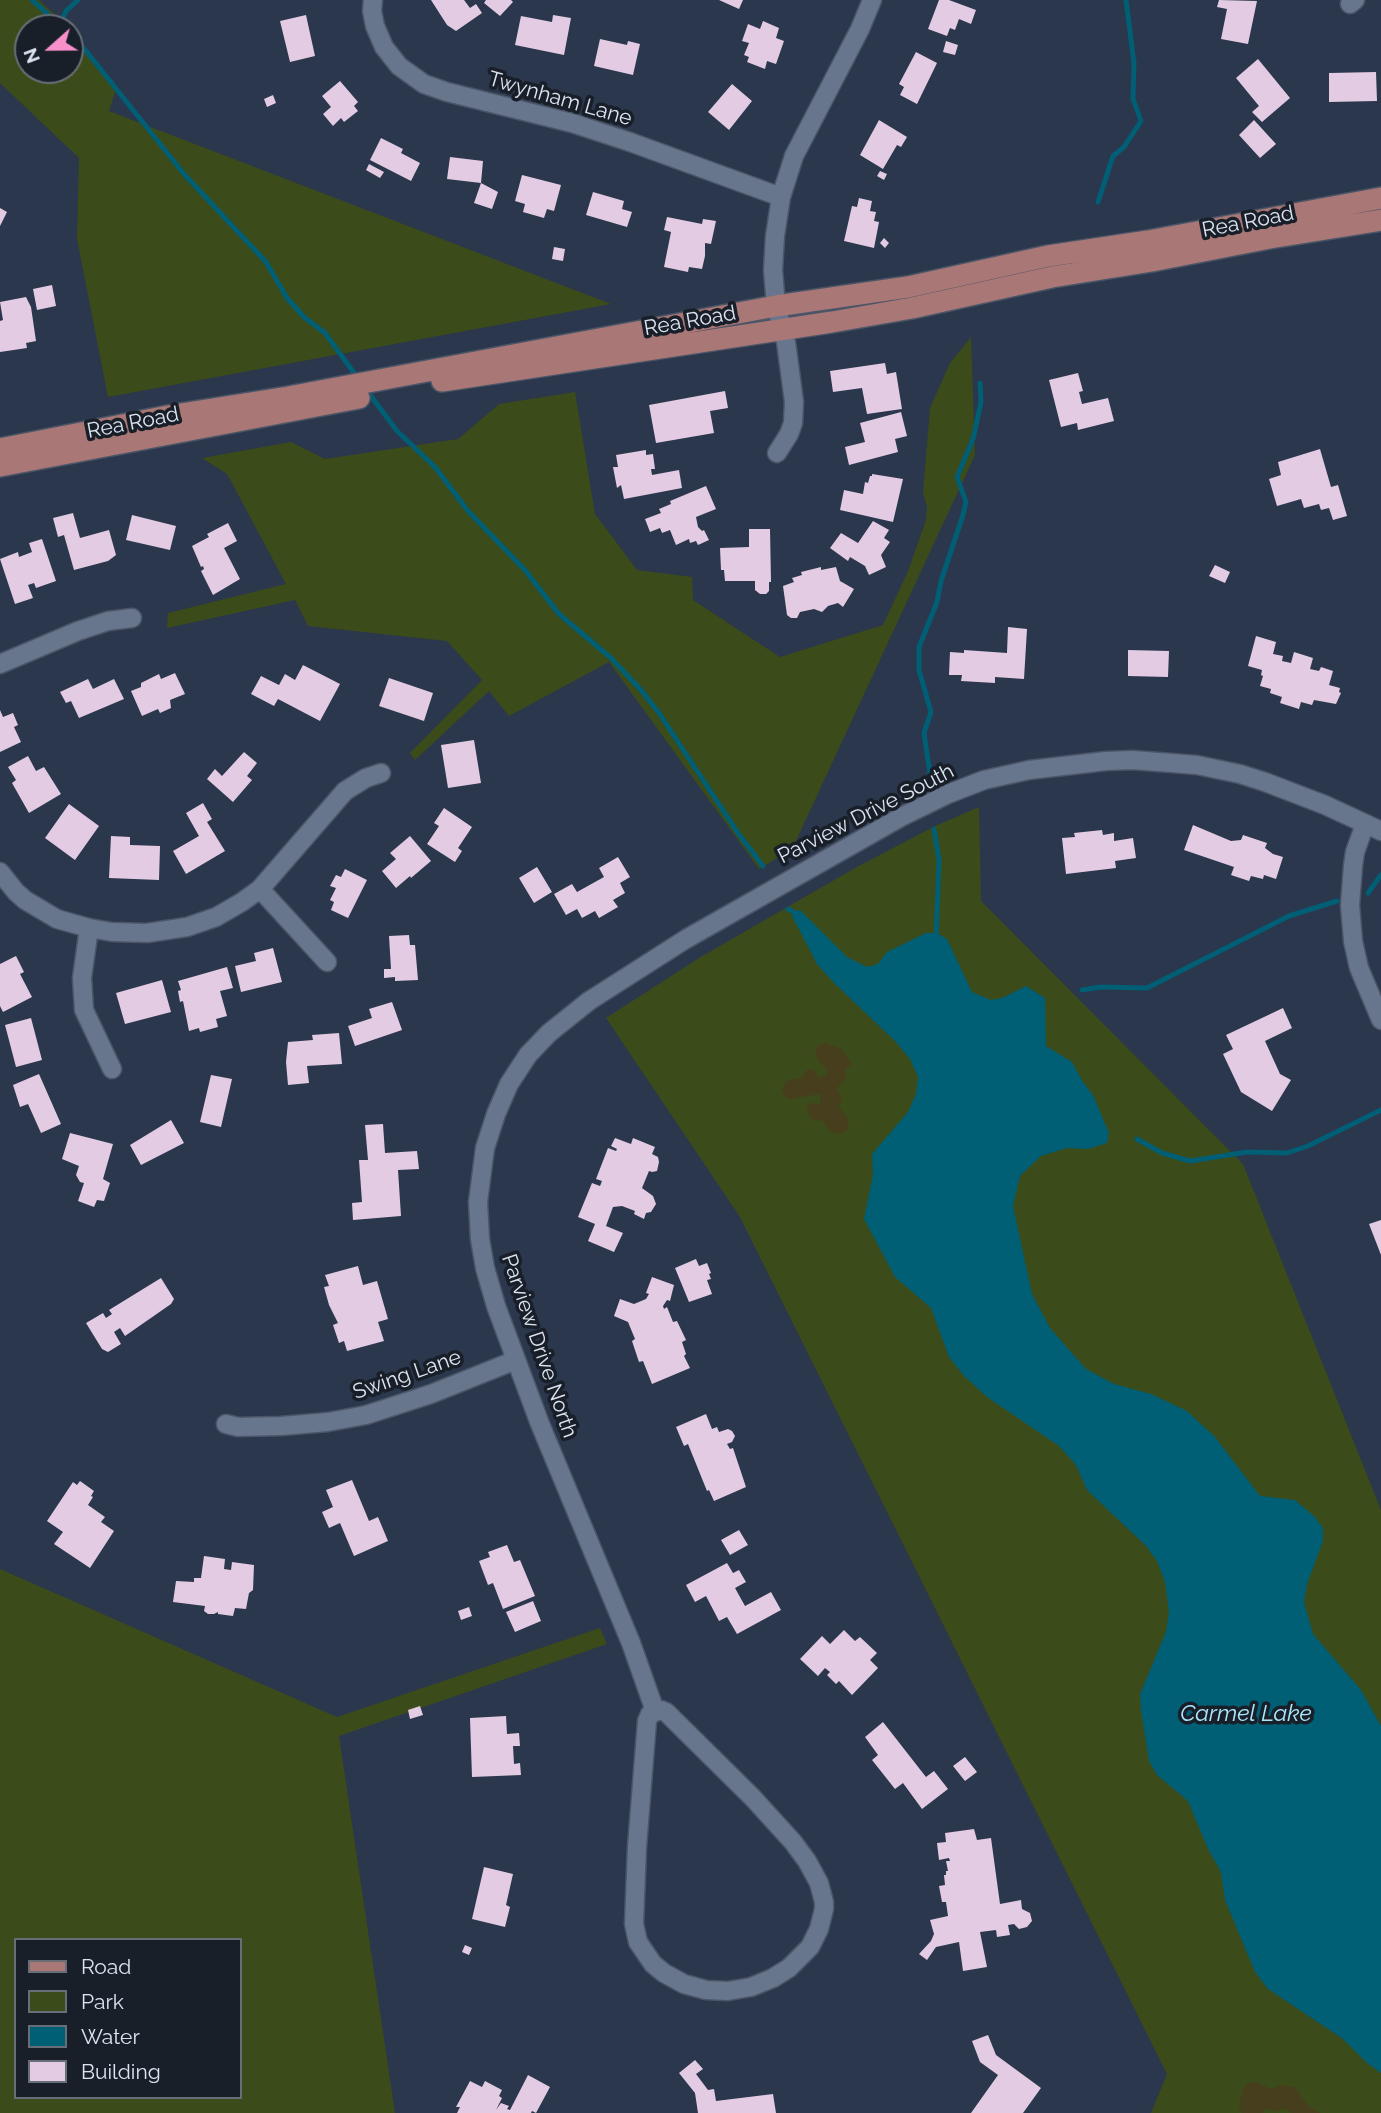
<!DOCTYPE html>
<style>
body{margin:0}
#map{position:relative;width:1381px;height:2113px;overflow:hidden;background:#2b374c;font-family:Raleway,sans-serif}
canvas{display:block}
.legend{position:absolute;left:14px;top:1938px;width:228px;height:161px;box-sizing:border-box;background:#191f28;border:2px solid #676e78;margin:0;padding:9px 12px;list-style:none;font-size:21px;color:#dce4f1}
.legend li{display:flex;align-items:center;gap:14px;height:35px}
.legend b{width:35px;border:2px solid #676e78}
.north{position:absolute;left:14px;top:14px;width:70px;height:70px;box-sizing:border-box;background:#191f28;border:2px solid #676e78;border-radius:50%;rotate:249deg;font-size:19px;font-weight:700;line-height:28px;text-align:center;color:#dce4f1}
.north::after{content:'';display:block;margin:auto;width:24px;height:32px;background:#f890cc;clip-path:polygon(50% 0,100% 100%,50% 72%,0 100%)}
</style>
<div id="map">
<canvas width="1381" height="2113"></canvas>
<ul class="legend">
<li><b style="height:9px;background:#a97775"></b>Road</li>
<li><b style="height:19px;background:#3c4b1a"></b>Park</li>
<li><b style="height:19px;background:#005e75"></b>Water</li>
<li><b style="height:19px;background:#e3cce3"></b>Building</li>
</ul>
<div class="north">N</div>
</div>
<script>
const c = document.querySelector('canvas').getContext('2d');
c.lineJoin = 'round';
function fill(path, color) { c.fillStyle = color; c.fill(path, 'evenodd'); }
const poly = rows => new Path2D(rows.map(r => 'M' + r).join(''));
function trace(path, color, width, dash) { c.strokeStyle = color; c.lineWidth = width; c.lineCap = dash ? 'butt' : 'round'; c.setLineDash(dash || []); c.stroke(path); }
function drawText(font, color, halo, rows, align = 'center') {
  c.font = font + ' Raleway,sans-serif'; c.lineWidth = 7; c.setLineDash([]); c.textBaseline = 'middle'; c.strokeStyle = halo; c.fillStyle = color; for (const [text, x, y, turn = 0] of rows) {
    c.save(); c.translate(x, y); c.rotate((+turn || 0) * Math.PI / 180); c.textAlign = isNaN(turn) ? turn : align; if (halo) c.strokeText(text, 0, 0); c.fillText(text, 0, 0); c.restore();
  }
}
fill(poly([
 [0,0,39,0,62,21,68,28,28,28,28,70,70,70,70,31,117,86,109,111,611,304,108,397,77,239,79,158,0,83],
 [971,337,975,455,795,843,796,847,759,869,609,662,509,716,489,691,415,760,410,753,482,680,447,641,308,626,295,600,167,628,168,613,286,584,227,474,202,458,291,442,325,459,458,439,499,404,575,392,595,514,637,570,692,577,693,600,780,657,883,625,908,571,926,520,927,507,923,493,930,408,950,363],
 [979,807,981,901,1243,1164,1381,1510,1381,2113,1151,2113,1167,2074,740,1217,606,1018,699,958,855,868,935,826],
 [0,1569,337,1717,600,1628,607,1644,339,1736,395,2113,0,2113],
 [16,1940,240,1940,240,2097,16,2097]
]), '#3c4b1a');
fill(poly([
 [825,1042,841,1049,851,1062,851,1065,845,1070,846,1079,837,1088,842,1100,838,1106,846,1115,849,1126,846,1131,838,1134,829,1130,822,1120,815,1121,809,1117,807,1105,813,1103,820,1105,821,1096,819,1094,790,1099,786,1097,782,1091,786,1081,802,1078,805,1072,809,1069,815,1071,819,1077,826,1075,826,1068,819,1062,815,1052,817,1047],
 [1253,2082,1259,2083,1270,2089,1283,2085,1295,2087,1308,2106,1321,2113,1292,2113,1285,2108,1275,2111,1265,2108,1263,2113,1242,2113,1239,2108,1242,2091,1247,2084]
]), '#473e1e');
fill(poly([
 [800,910,847,957,867,967,878,964,887,952,926,933,937,933,947,939,972,992,991,1000,1002,998,1026,986,1045,998,1046,1046,1072,1062,1083,1082,1093,1095,1109,1133,1107,1143,1088,1149,1067,1148,1041,1156,1020,1176,1013,1206,1032,1294,1050,1328,1086,1369,1114,1384,1151,1394,1187,1411,1215,1437,1260,1496,1295,1500,1315,1517,1323,1528,1323,1541,1307,1584,1304,1602,1313,1634,1361,1690,1381,1726,1381,2073,1367,2063,1343,2039,1268,1989,1255,1972,1225,1900,1221,1872,1208,1849,1188,1801,1157,1775,1149,1761,1141,1710,1140,1694,1166,1632,1169,1612,1165,1582,1157,1561,1146,1546,1087,1490,1076,1465,1059,1446,987,1397,964,1376,949,1357,931,1308,895,1277,864,1219,873,1175,872,1154,908,1112,916,1094,918,1077,910,1059,895,1041,835,984,817,964,792,916,794,912]
]), '#005e75');
trace(poly([
 [32,0,63,28],
 [60,25,66,11,78,0],
 [70,35,86,51,184,174,266,262,287,298,304,317,325,333,357,377],
 [1098,202,1113,156,1124,147,1141,121,1133,99,1134,63,1126,0],
 [365,388,397,431,435,467,468,511,525,570,559,614,611,658,641,690,659,713,738,833,763,866],
 [931,781,924,733,931,712,919,670,919,647,937,602,941,581,963,515,966,502,957,477,973,439,981,402,980,383],
 [934,829,939,860,936,938],
 [1368,893,1381,875],
 [788,909,799,915],
 [1082,990,1100,987,1147,988,1289,916,1337,901],
 [1137,1139,1162,1153,1190,1161,1247,1152,1287,1153,1308,1146,1381,1110]
]), '#005e75', 5);
fill(poly([
 [431,0,464,0,470,8,476,4,482,13,456,31,447,25],
 [486,0,511,0,513,2,500,16,484,3],
 [719,0,743,0,739,9],
 [939,0,949,0,976,10,971,24,959,19,955,30,950,28,947,36,928,29],
 [1219,0,1257,1,1248,44,1221,39,1227,9,1217,7],
 [306,15,315,56,290,62,280,21],
 [553,15,571,18,564,55,515,45,521,16,552,22],
 [763,21,779,28,776,38,784,41,776,64,767,61,765,69,747,62,749,57,744,55,749,43,742,41,748,24,760,29],
 [600,39,627,45,628,41,640,44,633,75,594,66],
 [946,41,958,45,955,55,943,52],
 [916,52,937,63,917,104,900,95,904,87,899,84],
 [1258,59,1290,98,1262,122,1252,112,1259,106,1236,78],
 [1376,72,1377,101,1329,102,1329,73],
 [340,81,358,102,354,106,358,111,344,122,341,118,333,126,323,114,331,107,322,96],
 [732,84,752,101,729,130,708,112],
 [273,95,276,103,267,107,264,99],
 [879,120,907,137,901,147,897,145,883,169,860,155],
 [1254,120,1276,144,1260,158,1239,135],
 [381,138,403,149,401,153,420,163,411,181,370,160],
 [450,157,483,161,481,183,447,179],
 [369,164,384,172,380,178,366,170],
 [880,171,887,174,884,180,877,176],
 [522,175,561,185,554,211,547,209,544,218,523,212,525,204,515,201],
 [481,183,498,192,492,209,474,203],
 [593,192,624,201,622,209,632,212,627,227,586,215],
 [859,198,872,201,870,211,876,212,874,221,879,222,874,248,844,241,852,206,857,207],
 [0,208,7,212,0,226],
 [667,217,702,224,703,219,716,221,711,244,705,243,705,256,702,269,689,267,688,272,664,267,671,232,664,230],
 [884,238,889,243,885,248,880,243],
 [554,247,565,249,563,261,552,259],
 [52,285,56,306,37,310,33,289],
 [26,297,31,307,36,341,26,343,27,348,0,352,0,321,3,320,0,302],
 [885,363,887,374,896,372,902,409,867,414,862,388,833,392,830,371],
 [1078,373,1083,391,1079,392,1082,404,1108,398,1114,421,1078,430,1077,423,1061,427,1049,380],
 [725,391,728,408,710,411,714,433,656,443,649,405],
 [901,412,907,436,895,439,898,452,849,465,845,447,865,442,860,423],
 [1320,449,1331,487,1338,485,1347,516,1333,520,1329,508,1321,510,1319,504,1304,508,1301,499,1277,506,1269,479,1281,475,1278,462],
 [646,450,646,455,653,454,655,469,651,469,652,475,679,470,682,488,624,499,621,485,617,488,613,467,618,467,616,455],
 [872,474,903,479,893,522,840,510,844,490,863,494,865,482,868,483,870,476,872,476],
 [706,486,716,509,696,517,698,527,702,531,704,530,709,540,698,545,696,541,690,543,689,539,676,545,670,530,662,533,660,528,650,532,645,519,661,513,659,509,671,504,670,501],
 [73,513,80,538,109,530,116,555,108,561,74,570,64,535,58,537,53,518],
 [132,515,176,526,170,550,126,540],
 [873,521,889,530,884,538,890,542,881,555,886,567,869,575,865,566,850,557,848,561,830,548,841,533,858,543],
 [228,523,237,541,224,548,240,579,213,595,201,571,204,569,203,566,201,567,192,546,209,537,207,534],
 [749,529,770,529,771,582,769,582,769,591,766,594,760,594,755,590,755,581,725,581,724,570,721,570,720,548,749,547],
 [42,539,56,581,36,588,34,583,28,585,33,598,15,604,0,559,18,552,19,557,32,552,29,543],
 [1215,565,1230,572,1225,583,1209,576],
 [821,567,821,570,836,567,840,581,854,589,843,607,838,603,828,606,822,612,814,609,800,612,797,618,791,618,787,615,783,586,794,582,792,578,802,575,801,572],
 [1008,627,1027,629,1024,679,995,677,995,683,961,681,962,675,949,675,950,652,964,653,964,650,1007,653],
 [1256,636,1276,642,1273,654,1283,656,1282,661,1291,663,1294,652,1313,658,1310,669,1319,671,1321,667,1333,671,1329,685,1340,688,1339,692,1341,693,1336,704,1314,700,1312,705,1301,702,1299,709,1280,703,1282,697,1270,693,1271,689,1260,686,1263,676,1261,675,1262,670,1248,666],
 [1128,650,1169,651,1168,677,1128,676],
 [303,665,340,684,320,721,278,699,274,706,251,694,261,676,279,685,285,674,295,680],
 [175,673,185,694,170,700,171,708,160,713,158,709,142,716,131,691,141,687,141,683,159,674,161,679],
 [389,678,433,693,424,721,379,706],
 [88,679,93,689,114,679,124,699,79,718,71,701,66,703,60,692],
 [0,710,3,717,13,713,18,725,14,727,21,742,0,752],
 [474,740,481,783,448,788,441,745],
 [244,752,257,763,247,776,252,780,233,802,207,779,215,769,222,776],
 [28,756,36,771,44,767,61,794,29,813,12,783,16,780,8,767],
 [203,803,212,819,207,822,225,851,186,874,173,851,199,836,186,813],
 [69,804,99,826,75,860,45,838],
 [444,808,472,827,458,848,462,851,455,862,427,844,439,826,434,823],
 [1193,825,1231,841,1241,840,1243,835,1267,843,1265,848,1273,854,1283,857,1276,879,1264,875,1263,879,1251,876,1249,881,1231,875,1234,867,1184,850],
 [1102,830,1103,835,1114,833,1114,841,1133,838,1136,858,1115,861,1116,868,1066,874,1062,838,1075,837,1074,833],
 [111,836,130,837,130,845,160,846,159,880,109,878],
 [410,836,431,861,411,878,410,876,396,888,382,871,396,859,390,853],
 [618,857,630,877,620,883,625,893,613,900,618,907,599,918,595,911,582,918,577,909,566,915,554,894,572,884,577,892,604,877,599,868],
 [537,867,552,892,534,903,519,878],
 [345,869,367,880,348,918,331,910,334,902,330,900,336,888,330,886,336,875,341,877],
 [409,935,410,945,415,945,418,980,395,981,395,977,384,978,384,969,391,969,389,936],
 [273,948,282,982,241,992,235,966,256,961,254,953],
 [16,956,24,972,20,974,32,997,3,1012,0,1006,0,964],
 [227,967,233,988,220,991,227,1016,216,1019,218,1027,200,1032,199,1028,189,1031,183,1001,180,1002,178,991,181,990,178,981],
 [162,980,171,1012,125,1024,116,993],
 [392,1002,402,1030,355,1046,348,1026,372,1018,369,1009],
 [1283,1008,1292,1028,1265,1041,1280,1074,1291,1080,1272,1111,1241,1092,1223,1054,1233,1049,1226,1035],
 [31,1018,42,1060,16,1067,5,1025],
 [339,1033,342,1064,307,1066,309,1083,288,1085,286,1062,288,1042,313,1040,312,1035],
 [39,1074,61,1124,41,1133,28,1104,20,1107,13,1085],
 [211,1075,232,1079,221,1127,200,1122],
 [171,1120,184,1143,141,1165,130,1145],
 [383,1124,385,1153,417,1151,419,1169,398,1170,401,1216,353,1220,352,1203,362,1202,359,1160,368,1160,365,1125],
 [70,1133,113,1144,103,1179,110,1183,104,1201,97,1200,94,1207,78,1201,84,1183,80,1182,76,1175,79,1166,62,1159],
 [615,1138,631,1144,633,1138,655,1147,652,1154,658,1157,659,1162,657,1171,652,1172,649,1171,642,1188,653,1196,656,1204,651,1212,646,1213,644,1219,634,1214,635,1211,622,1206,613,1207,606,1226,623,1233,614,1252,588,1241,595,1224,578,1217,592,1183,600,1186,602,1181,596,1179,608,1148,616,1151,617,1149,611,1146],
 [1381,1220,1381,1255,1369,1224],
 [696,1259,699,1266,707,1263,711,1273,709,1274,711,1279,707,1280,712,1294,689,1302,675,1268],
 [358,1266,363,1285,377,1281,388,1319,378,1322,384,1341,347,1351,344,1341,339,1343,333,1325,338,1323,329,1305,324,1287,329,1286,325,1275],
 [652,1277,674,1285,670,1301,667,1300,663,1306,664,1309,667,1307,673,1322,677,1321,686,1340,682,1342,686,1354,684,1356,690,1368,652,1384,643,1361,639,1362,632,1341,635,1339,628,1322,614,1316,620,1299,634,1304,646,1299,649,1294,646,1293],
 [161,1278,174,1299,171,1304,125,1336,120,1328,114,1332,121,1344,108,1352,102,1349,86,1323,103,1313,106,1318,112,1314,109,1310],
 [706,1414,712,1429,717,1427,719,1432,728,1429,732,1431,735,1436,732,1442,727,1444,730,1449,733,1448,746,1487,714,1501,709,1490,707,1491,688,1444,684,1446,676,1427],
 [352,1480,369,1521,378,1517,388,1541,354,1556,340,1523,329,1528,322,1512,333,1507,326,1490],
 [80,1481,94,1491,91,1496,93,1497,88,1505,105,1517,101,1522,114,1531,90,1568,54,1544,63,1532,47,1521,73,1482,77,1485],
 [739,1530,748,1545,730,1555,721,1540],
 [507,1545,514,1562,520,1560,535,1596,503,1609,493,1583,488,1585,479,1561,490,1557,488,1552],
 [204,1556,225,1559,224,1569,231,1570,232,1562,254,1565,253,1590,249,1593,246,1609,235,1608,233,1616,218,1614,218,1612,214,1614,208,1614,204,1611,205,1606,173,1602,176,1581,194,1582,194,1578,201,1578],
 [727,1563,733,1573,739,1570,746,1582,735,1588,745,1606,771,1592,781,1610,737,1634,727,1617,719,1621,706,1596,695,1602,686,1585],
 [533,1601,541,1621,515,1632,506,1612],
 [469,1607,472,1616,461,1620,458,1611],
 [844,1630,855,1641,860,1637,877,1653,870,1660,878,1668,852,1695,839,1681,836,1684,827,1675,830,1672,825,1668,818,1676,800,1659,822,1636,830,1644],
 [420,1706,423,1715,410,1719,408,1710],
 [506,1716,507,1734,519,1733,520,1746,513,1746,514,1764,520,1763,521,1775,472,1777,470,1718],
 [883,1722,926,1777,934,1771,948,1789,922,1809,903,1783,895,1789,872,1760,878,1755,865,1737],
 [965,1757,977,1772,965,1781,953,1766],
 [974,1829,977,1840,991,1838,1000,1904,1021,1900,1022,1909,1030,1913,1032,1921,1027,1927,1019,1929,1014,1924,1008,1925,1010,1935,997,1937,996,1930,980,1932,987,1967,963,1971,959,1942,936,1947,927,1960,919,1954,931,1941,934,1934,930,1920,948,1916,946,1902,942,1902,939,1886,945,1885,944,1875,946,1875,946,1871,948,1871,946,1861,950,1861,949,1858,939,1860,937,1843,946,1842,945,1833],
 [484,1867,513,1874,506,1905,510,1907,505,1927,472,1919],
 [465,1945,472,1948,469,1955,462,1952],
 [988,2035,996,2055,1041,2088,1023,2113,971,2113,998,2075,980,2062,972,2041],
 [695,2060,703,2069,696,2074,708,2090,714,2089,716,2101,773,2094,776,2113,698,2113,695,2093,679,2073],
 [528,2075,550,2087,536,2113,532,2111,531,2113,457,2113,460,2107,456,2107,470,2081,482,2087,485,2081,502,2090,499,2096,502,2098,496,2110,501,2103,509,2106,507,2109,510,2110]
]), '#e3cce3');
const minor = poly([
 [373,0,372,11,375,26,384,47,399,66,424,84,447,92,572,123,630,142,781,197],
 [1350,4,1355,0],
 [777,453,789,434,793,423,794,402,786,342,776,306,773,270,775,236,781,197,794,156,860,29,872,0],
 [0,664,78,631,108,621,132,618],
 [1365,824,1355,852,1353,866,1350,905,1353,941,1359,968,1381,1020],
 [0,872,16,892,25,900,57,919,89,928,112,932,147,933,187,927,216,917,242,902,260,889,345,791,366,778,381,773],
 [260,889,327,962],
 [89,928,82,978,84,1010,112,1069],
 [226,1424,238,1427,281,1426,328,1422,366,1415,431,1394,516,1360],
 [661,1710,666,1712,753,1798,793,1842,807,1861,819,1883,824,1902,824,1909,819,1929,810,1947,789,1968,773,1978,751,1987,728,1991,706,1990,684,1984,664,1973,653,1964,638,1942,634,1924,637,1847,647,1721,650,1714,661,1710],
 [655,1711,631,1643,540,1424,496,1306,485,1268,480,1239,478,1202,485,1148,496,1114,509,1084,528,1055,549,1033,589,1001,686,939,901,817,948,794,984,780,1029,770,1106,761,1133,760,1197,765,1240,774,1265,782,1325,805,1381,831]
]);
const major = poly([
 [442,381,832,322,912,308,1052,277,1152,261,1270,238,1381,220],
 [0,449,168,416,288,397,776,306,908,287,1048,256,1148,241,1381,198],
 [0,466,359,398]
]);
trace(minor, '#4b5567', 21);
trace(major, '#4b5567', 24);
trace(minor, '#67758d', 18);
trace(major, '#a97775', 21);
drawText('21px', '#dce4f1', '#191f28', [
 ["Twynham Lane",560,99,16],
 ["Rea Road",1248,222,-11],
 ["Rea Road",690,321,-10],
 ["Rea Road",133,423,-11],
 ["Parview Drive South",866,814,-27],
 ["Parview Drive North",539,1346,71],
 ["Swing Lane",407,1375,-19]
]);
drawText('italic 23px', '#abe8fd', '#191f28', [
 ["Carmel Lake",1246,1714]
]);
</script>
